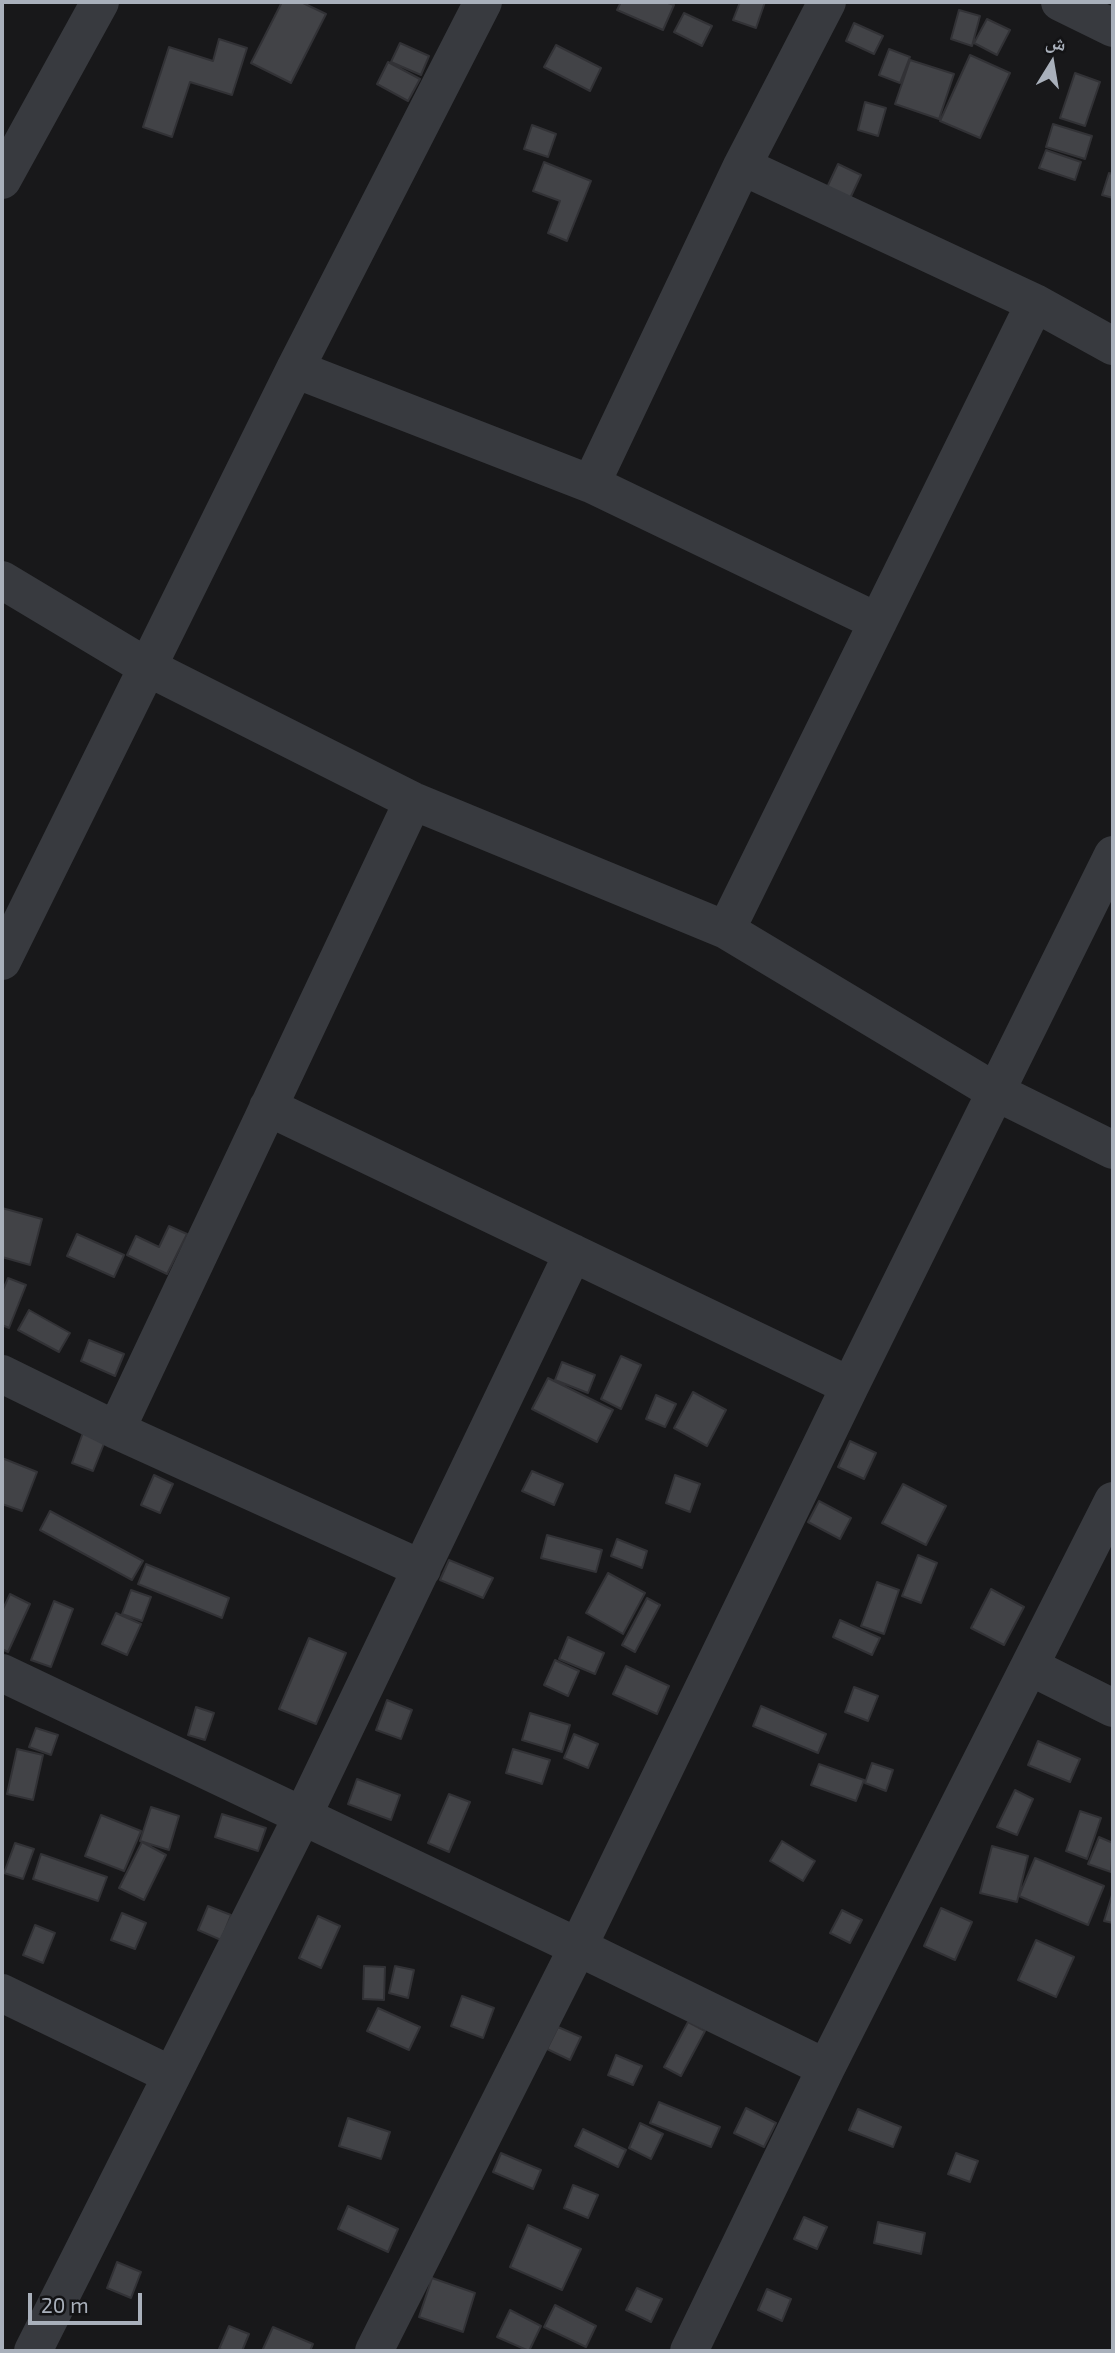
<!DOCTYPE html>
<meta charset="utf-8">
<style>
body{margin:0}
#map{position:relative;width:1115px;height:2353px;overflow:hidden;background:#18181a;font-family:"Exo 2","Noto Naskh Arabic",sans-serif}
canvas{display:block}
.frame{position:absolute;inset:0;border:4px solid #a9b0bb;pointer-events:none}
.north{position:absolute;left:1017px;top:28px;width:70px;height:70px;-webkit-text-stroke:5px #131315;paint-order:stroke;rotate:11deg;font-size:19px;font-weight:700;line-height:28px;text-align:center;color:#a9b0bb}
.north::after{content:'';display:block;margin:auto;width:24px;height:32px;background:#a9b0bb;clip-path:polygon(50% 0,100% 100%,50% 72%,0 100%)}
.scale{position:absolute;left:28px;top:2293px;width:114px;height:32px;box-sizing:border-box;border:4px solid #a9b0bb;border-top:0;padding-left:9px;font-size:21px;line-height:24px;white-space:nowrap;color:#a9b0bb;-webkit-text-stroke:5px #131315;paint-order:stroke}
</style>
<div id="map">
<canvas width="1115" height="2353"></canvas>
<div class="frame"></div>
<div class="north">ش</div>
<div class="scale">20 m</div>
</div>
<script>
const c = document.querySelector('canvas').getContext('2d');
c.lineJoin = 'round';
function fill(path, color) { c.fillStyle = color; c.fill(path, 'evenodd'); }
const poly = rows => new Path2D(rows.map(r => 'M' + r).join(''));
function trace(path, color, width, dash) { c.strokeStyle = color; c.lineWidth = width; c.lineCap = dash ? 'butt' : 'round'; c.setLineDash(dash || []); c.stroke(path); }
const building = poly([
 [282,2,301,2,326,14,291,83,251,63,282,2],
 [621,2,665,2,674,5,663,30,617,10,621,2],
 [740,2,765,2,756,28,733,20,740,2],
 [959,10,980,16,972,46,951,39,959,10],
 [684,13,712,26,702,46,674,32,684,13],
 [987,19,1010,30,997,55,974,43,987,19],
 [854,23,883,36,874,54,846,41,854,23],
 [219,39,247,48,232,95,190,82,172,137,143,127,169,47,213,61,219,39],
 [400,43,429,56,421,75,391,62,400,43],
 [556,45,601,68,590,91,544,67,556,45],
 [889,49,910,57,900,83,879,75,889,49],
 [970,55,1010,73,980,138,940,121,970,55],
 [910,60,954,74,939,119,895,104,910,60],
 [388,62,420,79,408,101,377,84,388,62],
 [1075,73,1100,82,1085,126,1060,118,1075,73],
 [865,102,886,108,878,136,858,130,865,102],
 [1053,124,1092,136,1085,159,1046,147,1053,124],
 [532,125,556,134,548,157,524,149,532,125],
 [1046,150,1081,162,1075,180,1039,168,1046,150],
 [544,162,591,181,567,241,548,233,560,201,533,191,544,162],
 [838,164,861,175,846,207,823,196,838,164],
 [1109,173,1113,174,1113,198,1102,195,1109,173],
 [2,1208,42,1219,30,1265,2,1257,2,1208],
 [169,1226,187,1234,167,1274,127,1255,136,1236,159,1247,169,1226],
 [77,1234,124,1255,114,1277,67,1256,77,1234],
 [8,1278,26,1285,9,1328,2,1325,2,1292,8,1278],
 [29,1310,70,1333,59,1352,18,1330,29,1310],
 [89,1340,124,1354,115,1376,81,1361,89,1340],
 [621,1356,641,1365,621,1409,601,1399,621,1356],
 [562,1362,595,1375,588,1393,555,1380,562,1362],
 [548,1378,613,1410,597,1442,532,1409,548,1378],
 [693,1392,726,1410,707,1446,674,1428,693,1392],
 [656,1395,676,1404,665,1427,646,1419,656,1395],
 [85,1427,107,1436,93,1471,72,1463,85,1427],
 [850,1441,876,1453,864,1479,838,1467,850,1441],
 [2,1458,37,1472,22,1511,2,1504,2,1458],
 [532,1471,563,1484,554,1505,522,1491,532,1471],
 [154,1475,173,1484,160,1513,141,1505,154,1475],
 [675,1475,700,1484,690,1512,666,1503,675,1475],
 [903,1484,946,1506,926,1545,882,1523,903,1484],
 [819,1501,851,1518,840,1539,808,1522,819,1501],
 [50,1511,143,1561,132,1580,40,1530,50,1511],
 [547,1535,602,1550,596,1572,541,1558,547,1535],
 [617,1539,647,1551,642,1568,611,1556,617,1539],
 [918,1555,937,1563,921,1603,902,1596,918,1555],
 [449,1560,493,1578,483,1598,440,1580,449,1560],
 [146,1564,229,1598,222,1618,138,1584,146,1564],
 [608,1573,645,1593,623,1634,586,1613,608,1573],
 [877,1582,899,1590,884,1634,861,1626,877,1582],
 [991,1589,1024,1607,1004,1645,971,1628,991,1589],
 [131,1590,151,1597,142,1621,122,1614,131,1590],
 [10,1594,30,1604,8,1652,2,1649,2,1611,10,1594],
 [647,1598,660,1605,635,1652,622,1645,647,1598],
 [54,1601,73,1609,51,1667,31,1660,54,1601],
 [116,1613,141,1624,127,1655,102,1644,116,1613],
 [840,1620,880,1638,872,1655,833,1637,840,1620],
 [568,1637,604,1653,595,1674,559,1659,568,1637],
 [309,1638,346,1653,316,1724,279,1709,309,1638],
 [555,1660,579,1671,568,1696,544,1685,555,1660],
 [626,1666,669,1686,657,1714,613,1694,626,1666],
 [854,1687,878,1696,868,1721,845,1712,854,1687],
 [387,1700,412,1710,401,1739,376,1730,387,1700],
 [761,1706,826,1734,818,1753,753,1726,761,1706],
 [196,1707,214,1713,205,1740,188,1735,196,1707],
 [530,1713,570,1725,562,1752,522,1740,530,1713],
 [36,1728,58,1735,51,1755,29,1747,36,1728],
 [574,1734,598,1744,588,1768,564,1758,574,1734],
 [1038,1741,1080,1759,1070,1782,1028,1765,1038,1741],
 [17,1749,43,1755,33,1800,7,1794,17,1749],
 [513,1749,550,1760,542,1784,506,1773,513,1749],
 [872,1763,893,1770,886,1791,865,1783,872,1763],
 [819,1764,864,1780,856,1801,811,1785,819,1764],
 [357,1779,400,1795,391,1820,348,1804,357,1779],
 [1015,1790,1033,1799,1017,1835,997,1827,1015,1790],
 [449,1794,470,1802,449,1852,428,1843,449,1794],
 [151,1807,179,1816,169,1850,140,1841,151,1807],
 [1080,1811,1101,1818,1087,1859,1066,1851,1080,1811],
 [222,1814,266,1828,258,1851,215,1837,222,1814],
 [101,1815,141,1831,124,1871,85,1856,101,1815],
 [1099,1837,1113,1843,1111,1872,1088,1864,1099,1837],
 [782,1841,815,1861,803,1881,770,1861,782,1841],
 [142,1842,166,1855,144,1900,119,1888,142,1842],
 [15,1843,34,1849,23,1879,4,1873,15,1843],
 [992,1846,1028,1856,1017,1902,980,1893,992,1846],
 [41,1854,107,1877,98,1901,33,1879,41,1854],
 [1035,1858,1104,1886,1088,1925,1019,1896,1035,1858],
 [1112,1895,1113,1895,1113,1923,1104,1921,1112,1895],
 [208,1906,231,1915,221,1940,198,1930,208,1906],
 [941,1908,972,1922,955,1960,924,1946,941,1908],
 [842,1910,862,1920,850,1943,830,1933,842,1910],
 [122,1913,146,1923,135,1949,111,1940,122,1913],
 [318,1916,340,1926,321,1968,299,1958,318,1916],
 [35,1925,55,1933,43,1963,23,1955,35,1925],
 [1036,1940,1074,1957,1056,1997,1018,1980,1036,1940],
 [364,1966,385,1967,384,2000,363,1999,364,1966],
 [395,1966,414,1970,408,1998,389,1993,395,1966],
 [462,1996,494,2008,483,2038,451,2026,462,1996],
 [378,2008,420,2027,409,2050,367,2031,378,2008],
 [688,2022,705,2031,681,2076,664,2067,688,2022],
 [558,2027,581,2037,570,2060,547,2049,558,2027],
 [616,2055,642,2066,633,2085,608,2075,616,2055],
 [659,2102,720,2127,711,2147,650,2123,659,2102],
 [746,2108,776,2123,764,2147,734,2133,746,2108],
 [858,2109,901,2127,893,2147,849,2130,858,2109],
 [348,2118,390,2132,381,2159,339,2146,348,2118],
 [640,2123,663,2134,651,2159,629,2148,640,2123],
 [583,2129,626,2150,618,2167,575,2146,583,2129],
 [501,2153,541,2170,533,2189,493,2172,501,2153],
 [956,2153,978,2161,970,2182,948,2174,956,2153],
 [573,2185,598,2195,588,2218,564,2208,573,2185],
 [348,2206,398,2229,388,2252,338,2229,348,2206],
 [804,2217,827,2227,817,2249,794,2239,804,2217],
 [878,2222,925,2233,921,2254,874,2243,878,2222],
 [528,2225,581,2249,562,2290,510,2267,528,2225],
 [117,2262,141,2272,131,2298,107,2288,117,2262],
 [432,2278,475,2293,463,2332,419,2317,432,2278],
 [637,2288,662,2299,651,2322,626,2310,637,2288],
 [767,2289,791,2299,782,2321,758,2310,767,2289],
 [555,2305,596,2326,586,2347,544,2327,555,2305],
 [510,2310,541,2326,529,2351,497,2337,510,2310],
 [229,2326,249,2334,242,2351,226,2351,219,2349,229,2326],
 [273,2327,313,2344,310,2351,262,2351,273,2327]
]);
fill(building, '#424347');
trace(building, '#323236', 2);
trace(poly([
 [1060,2,1113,28],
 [742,166,1035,303,1113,346],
 [2,180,100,2],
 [295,369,591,484,878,622],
 [591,484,742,166,827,2],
 [2,580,147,667,413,801,726,930,996,1092,1113,1150],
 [726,930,1035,303],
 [2,961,295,369,483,2],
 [268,1107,850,1386],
 [2,1374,116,1430,422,1569],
 [116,1430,413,801],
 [1031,1667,1113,1708],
 [2,1673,578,1947,826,2068],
 [2,1993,171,2075],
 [33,2351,302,1817,573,1253],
 [374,2351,578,1947,850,1386,1113,855],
 [689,2351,826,2068,1113,1501]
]), '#383a3f', 38);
</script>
